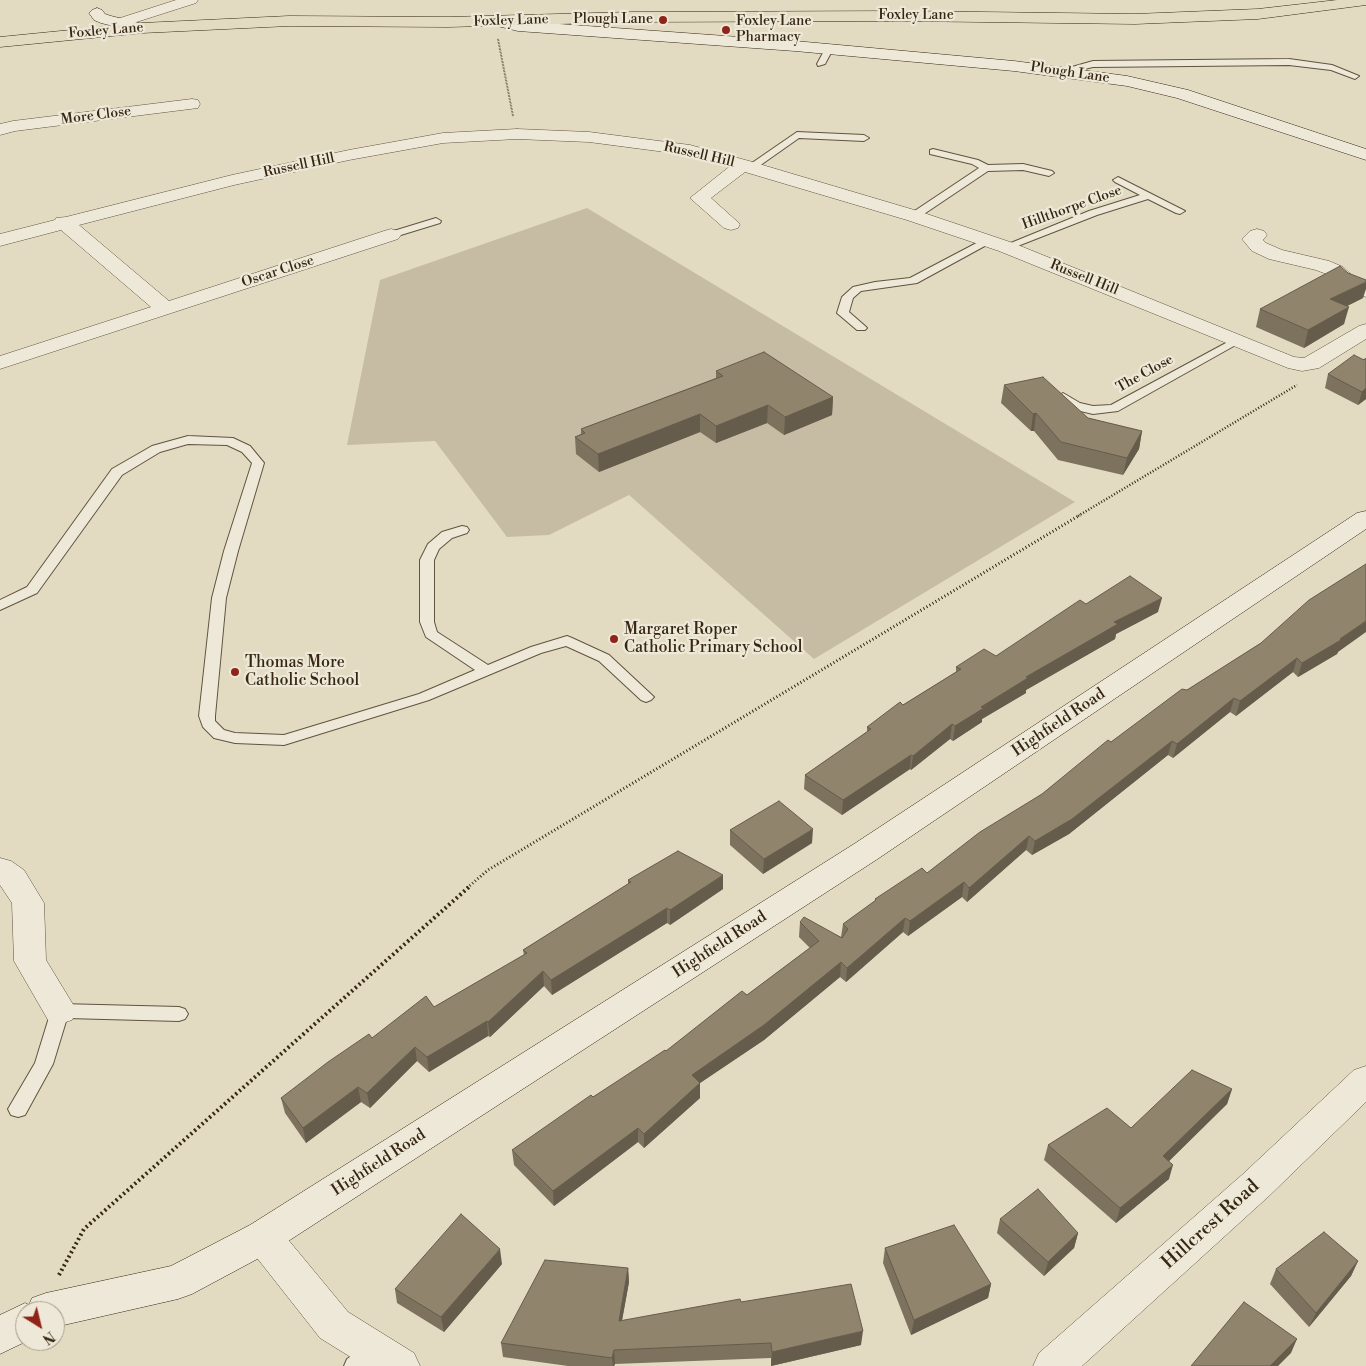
<!DOCTYPE html>
<style>
body{margin:0}
#map{position:relative;width:1366px;height:1366px;overflow:hidden;background:#e3dbc1;font-family:"Libre Bodoni",serif}
canvas{display:block}
.north{position:absolute;left:15px;top:1301px;width:50px;height:50px;box-sizing:border-box;background:#ede8d7;border:1px solid #a49a88;border-radius:50%;rotate:144deg;font-size:14px;font-weight:700;line-height:20px;text-align:center;color:#362612}
.north::after{content:'';display:block;margin:auto;width:18px;height:22px;background:#8f2418;clip-path:polygon(50% 0,100% 100%,50% 72%,0 100%)}
</style>
<div id="map">
<canvas width="1366" height="1366"></canvas>
<div class="north">N</div>
</div>
<script>
const c = document.querySelector('canvas').getContext('2d');
c.lineJoin = 'round';
function fill(path, color) { c.fillStyle = color; c.fill(path, 'evenodd'); }
const poly = rows => new Path2D(rows.map(r => 'M' + r).join(''));
function trace(path, color, width, dash) { c.strokeStyle = color; c.lineWidth = width; c.lineCap = dash ? 'butt' : 'round'; c.setLineDash(dash || []); c.stroke(path); }
function drawText(font, color, halo, rows, align = 'center') {
  c.font = font + ' "Libre Bodoni",serif'; c.lineWidth = 4.5; c.setLineDash([]); c.textBaseline = 'middle'; c.strokeStyle = halo; c.fillStyle = color; for (const [text, x, y, turn = 0] of rows) {
    c.save(); c.translate(x, y); c.rotate((+turn || 0) * Math.PI / 180); c.textAlign = isNaN(turn) ? turn : align; if (halo) c.strokeText(text, 0, 0); c.fillText(text, 0, 0); c.restore();
  }
}
fill(poly([
 [587,208,1075,502,814,659,629,495,549,535,507,537,435,441,347,445,380,280]
]), '#c6bca3');
const lane = poly([
 [829,46,833,49,825,64,818,66,817,64,825,49,829,46],
 [1289,59,1332,65,1359,76,1355,79,1331,70,1289,65,1093,67,1062,74,1058,71,1093,61,1289,59],
 [797,132,864,135,869,138,864,141,799,138,755,169,749,169,749,165,797,132],
 [933,149,978,160,988,165,1023,164,1052,171,1054,173,1049,176,1023,170,988,171,918,218,910,218,909,216,910,214,979,168,972,164,930,154,930,150,933,149],
 [1118,177,1185,211,1180,214,1176,213,1148,199,1097,215,1010,249,1006,250,1001,247,1089,211,1140,195,1115,182,1113,180,1118,177],
 [436,218,441,221,440,223,391,238,386,235,387,233,436,218],
 [988,237,992,238,993,240,992,242,917,283,861,291,853,298,849,312,865,326,867,328,865,330,857,330,837,313,842,297,853,287,875,282,910,278,988,237],
 [1237,337,1243,340,1241,342,1118,411,1093,414,1072,409,1057,397,1063,393,1080,403,1093,406,1111,405,1237,337],
 [188,436,233,438,250,446,264,463,238,551,226,598,215,716,215,721,224,730,235,733,284,735,419,694,475,670,426,637,420,622,420,560,428,544,442,532,462,526,467,527,469,530,467,533,452,538,439,549,434,560,434,622,437,632,488,665,531,647,567,636,572,638,609,655,654,697,651,700,646,702,641,700,599,661,566,646,541,653,429,700,284,745,235,743,214,738,203,727,199,716,212,598,224,551,252,463,242,452,227,445,188,444,160,452,122,475,37,593,0,610,0,600,27,587,112,469,152,446,188,436],
 [60,1004,179,1007,185,1009,188,1014,185,1019,179,1021,67,1018,53,1064,25,1115,18,1117,11,1115,8,1109,35,1063,51,1011,54,1006,60,1004],
 [376,1341,384,1344,387,1351,384,1358,373,1366,344,1366,347,1359,368,1344,376,1341]
]);
const street = poly([
 [176,0,198,0,196,3,124,26,119,28,114,26,111,23,114,20,176,0],
 [192,99,198,100,200,104,198,108,15,131,0,135,0,124,13,121,192,99],
 [517,129,589,132,690,145,749,161,921,212,1013,243,1294,357,1304,358,1359,326,1366,324,1366,339,1319,368,1302,371,1288,368,999,251,907,220,745,172,711,198,740,224,738,228,731,230,724,228,690,198,729,167,688,155,589,142,517,139,443,143,349,160,234,185,79,225,169,301,384,231,391,229,398,231,401,235,398,239,0,369,0,356,151,307,61,230,0,246,0,234,55,220,56,218,66,217,232,175,349,150,443,133,517,129],
 [1257,229,1264,231,1267,235,1263,240,1266,243,1282,250,1329,261,1343,267,1358,281,1366,284,1366,297,1344,289,1329,275,1316,270,1269,259,1252,251,1242,239,1250,231,1257,229],
 [0,858,11,861,24,870,44,903,46,960,77,1011,72,1020,60,1024,48,1020,14,961,12,903,0,885,0,858],
 [1366,1066,1366,1102,1269,1196,1082,1366,1033,1366,1039,1353,1243,1174,1354,1070,1366,1066],
 [263,1220,276,1225,348,1312,414,1353,420,1366,365,1366,320,1338,250,1249,244,1237,250,1225,263,1220]
]);
const secondary = poly([
 [97,8,102,10,105,14,111,16,147,25,150,28,147,31,142,33,101,23,94,20,89,13,92,10,97,8],
 [494,16,518,21,795,41,1014,61,1127,76,1188,90,1366,149,1366,160,1177,98,1127,86,1014,71,795,51,518,31,489,24,486,21,489,18,494,16],
 [1366,511,1366,529,876,860,276,1249,192,1294,178,1299,55,1327,55,1311,25,1311,25,1341,27,1341,0,1354,0,1315,25,1303,29,1305,32,1298,46,1293,171,1266,250,1225,854,844,1357,513,1366,511]
]);
const primary = poly([
 [1337,0,1366,0,1366,5,1258,19,1135,24,905,21,632,22,448,27,289,26,142,33,0,47,0,37,142,23,289,16,448,17,632,12,905,11,1135,14,1258,9,1337,0]
]);
trace(lane, '#61533e', 2);
trace(street, '#61533e', 1);
trace(secondary, '#362612', 1);
trace(primary, '#362612', 1);
trace(poly([
 [498,39,513,116]
]), '#362612', 2, [0.5, 1]);
trace(poly([
 [1078,516,1297,385]
]), '#362612', 2.5, [1, 2]);
trace(poly([
 [467,888,488,870,1080,515]
]), '#362612', 3, [1, 2.5]);
trace(poly([
 [59,1275,84,1229,469,887]
]), '#362612', 4, [2, 3]);
fill(lane, '#ede8d7');
fill(street, '#ede8d7');
fill(secondary, '#ede8d7');
fill(primary, '#e3dbc1');
fill(poly([
 [1363,298,1347,306,1344,324,1304,348,1256,327,1260,309],
 [1366,358,1366,399,1358,405,1325,388,1328,374],
 [716,371,833,397,832,415,784,435,767,423,716,443,700,432,599,472,576,454,575,437,581,434,581,429,716,378],
 [1004,385,1088,418,1142,431,1139,449,1123,475,1058,460,1034,431,1031,431,1001,403],
 [1086,604,1158,612,1116,634,1115,639,1026,690,1026,693,982,719,982,722,953,741,950,739,911,770,910,769,842,815,804,789,805,775,867,732,867,727,956,672,956,667,996,656],
 [1261,643,1338,652,1337,654,1298,677,1293,672,1236,716,1230,712,1173,758,1168,755,1069,834,1032,855,1026,850,967,902,962,897,908,936,903,932,846,982,840,977,764,1040,700,1083,700,1098,644,1148,638,1142,554,1206,514,1165,512,1150,593,1097,666,1051,747,995,810,948,799,937,800,922,841,937,843,924,875,901,875,899,927,873,1042,794,1111,742,1187,690],
 [730,830,812,843,763,874,730,845],
 [628,880,723,889,670,925,667,923,552,995,544,986,490,1037,488,1036,429,1072,417,1061,370,1108,361,1102,306,1143,285,1113,281,1098,372,1038,434,1007,524,955,523,950,628,884],
 [1232,1089,1227,1104,1169,1161,1169,1179,1116,1223,1044,1160,1048,1145,1131,1128],
 [1000,1219,1078,1233,1074,1248,1044,1276,997,1233],
 [885,1248,991,1284,988,1298,911,1335,883,1263],
 [1358,1261,1351,1276,1309,1327,1270,1284,1276,1269],
 [502,1264,444,1332,397,1303,395,1289],
 [628,1268,629,1282,622,1321,741,1302,861,1345,771,1366,771,1358,615,1364,614,1366,568,1366,503,1357,501,1343]
]), '#7c725e');
fill(poly([
 [1366,282,1366,289,1363,298,1325,317,1330,299],
 [1349,307,1344,324,1304,348,1308,330],
 [1366,388,1366,399,1358,405,1362,392],
 [833,397,832,415,784,435,785,417],
 [768,405,767,423,716,443,716,426],
 [1036,413,1034,431,1031,431,1033,414],
 [700,414,700,432,599,472,598,454],
 [1142,431,1139,449,1123,475,1127,458],
 [1162,598,1158,612,1116,634,1115,639,1026,690,1026,693,982,719,982,722,953,741,955,726,981,707,1026,677,1114,622],
 [1366,621,1366,632,1338,652,1337,654,1298,677,1302,663],
 [1297,658,1293,672,1236,716,1240,701],
 [1234,698,1230,712,1173,758,1177,744],
 [952,724,950,739,911,770,913,756],
 [1172,741,1168,755,1069,834,1032,855,1035,841],
 [911,755,910,769,842,815,843,800],
 [813,829,812,843,763,874,764,859],
 [1029,836,1026,850,967,902,969,888],
 [723,875,723,889,670,925,670,910],
 [964,882,962,897,908,936,910,921],
 [667,908,667,923,552,995,551,980],
 [905,918,903,932,846,982,847,968],
 [841,962,840,977,764,1040,700,1083,700,1098,644,1148,644,1134,692,1075],
 [543,971,544,986,490,1037,488,1022],
 [487,1021,488,1036,429,1072,427,1057],
 [415,1047,417,1061,370,1108,367,1093],
 [358,1087,361,1102,306,1143,303,1128],
 [1232,1089,1227,1104,1159,1171,1163,1156],
 [638,1128,638,1142,554,1206,553,1191],
 [1173,1165,1169,1179,1116,1223,1120,1208],
 [1078,1233,1074,1248,1044,1276,1048,1262],
 [500,1249,502,1264,444,1332,441,1317],
 [1358,1261,1351,1276,1309,1327,1316,1313],
 [628,1268,629,1282,619,1336,619,1321],
 [991,1284,988,1298,911,1335,914,1320],
 [863,1331,861,1345,771,1366,772,1352],
 [1297,1339,1291,1353,1278,1366,1270,1366],
 [614,1350,615,1364,614,1366,613,1366,612,1358]
]), '#655c4c');
const building = poly([
 [1340,266,1348,273,1366,280,1366,282,1330,299,1349,307,1308,330,1260,309,1340,266],
 [764,352,833,397,785,417,768,405,716,426,700,414,598,454,575,437,585,433,581,429,723,376,716,371,764,352],
 [1354,355,1364,360,1366,358,1366,388,1362,392,1328,374,1354,355],
 [1043,377,1088,418,1142,431,1127,458,1061,442,1036,413,1033,414,1004,385,1043,377],
 [1366,564,1366,621,1340,639,1341,640,1302,663,1297,658,1240,701,1234,698,1177,744,1172,741,1072,819,1035,841,1029,836,969,888,964,882,910,921,905,918,847,968,841,962,764,1025,692,1075,700,1083,644,1134,638,1128,553,1191,512,1150,591,1095,593,1097,665,1050,666,1051,742,991,747,995,819,941,800,922,804,917,842,938,848,929,843,924,876,900,875,899,922,868,927,873,980,832,1042,794,1108,740,1111,742,1182,689,1187,690,1261,643,1309,600,1366,564],
 [1130,576,1162,598,1114,622,1118,624,1026,677,1028,678,981,707,984,708,955,726,952,724,913,756,911,755,843,800,805,775,871,729,867,727,900,702,903,705,961,669,956,667,984,649,996,656,1080,600,1086,604,1130,576],
 [779,801,813,829,764,859,730,830,779,801],
 [678,851,723,875,670,910,667,908,551,980,543,971,488,1022,487,1021,427,1057,415,1047,367,1093,358,1087,303,1128,281,1098,328,1062,369,1034,372,1038,426,996,434,1007,527,953,523,950,631,882,628,880,678,851],
 [1192,1070,1232,1089,1163,1156,1173,1165,1120,1208,1048,1145,1107,1108,1131,1128,1192,1070],
 [1038,1189,1078,1233,1048,1262,1000,1219,1038,1189],
 [461,1214,500,1249,441,1317,395,1289,461,1214],
 [954,1225,991,1284,914,1320,885,1248,954,1225],
 [1324,1232,1358,1261,1316,1313,1276,1269,1324,1232],
 [545,1260,628,1268,619,1321,740,1299,741,1302,851,1284,863,1331,772,1352,771,1343,614,1350,612,1358,501,1343,545,1260],
 [1244,1302,1297,1339,1270,1366,1191,1366,1244,1302]
]);
fill(building, '#90846d');
trace(building, '#655c4c', 1);
for (const [x, y, r, color] of [
 [663,20,5,"#8f2418"],
 [726,30,5,"#8f2418"],
 [614,639,5,"#8f2418"],
 [235,672,5,"#8f2418"]
]) { const dot = new Path2D(); dot.arc(x, y, r, 0, 2 * Math.PI); c.fillStyle = color; c.fill(dot); trace(dot, '#ede8d7', 2); }
drawText('14px', '#362612', '#ede8d7', [
 ["Foxley Lane",916,16],
 ["Foxley Lane",511,21,-2],
 ["Foxley Lane",106,31,-5],
 ["Plough Lane",1070,73,8],
 ["More Close",96,116,-7],
 ["Russell Hill",699,155,13],
 ["Russell Hill",299,166,-12],
 ["Hillthorpe Close",1072,208,-20],
 ["Oscar Close",278,272,-18],
 ["Russell Hill",1084,278,22],
 ["The Close",1145,374,-29]
]);
drawText('14px', '#362612', '#ede8d7', [
 ["Plough Lane",653,20],
 ["Foxley Lane",736,22,"left"],
 ["Pharmacy",736,38,"left"]
], 'right');
drawText('16px', '#362612', '#ede8d7', [
 ["Margaret Roper",624,630],
 ["Catholic Primary School",624,648],
 ["Thomas More",245,663],
 ["Catholic School",245,681]
], 'left');
drawText('16px', '#362612', '#ede8d7', [
 ["Highfield Road",1059,723,-34],
 ["Highfield Road",720,945,-33],
 ["Highfield Road",379,1163,-33]
]);
drawText('19px', '#362612', '#ede8d7', [
 ["Hillcrest Road",1211,1225,-42]
]);
</script>
